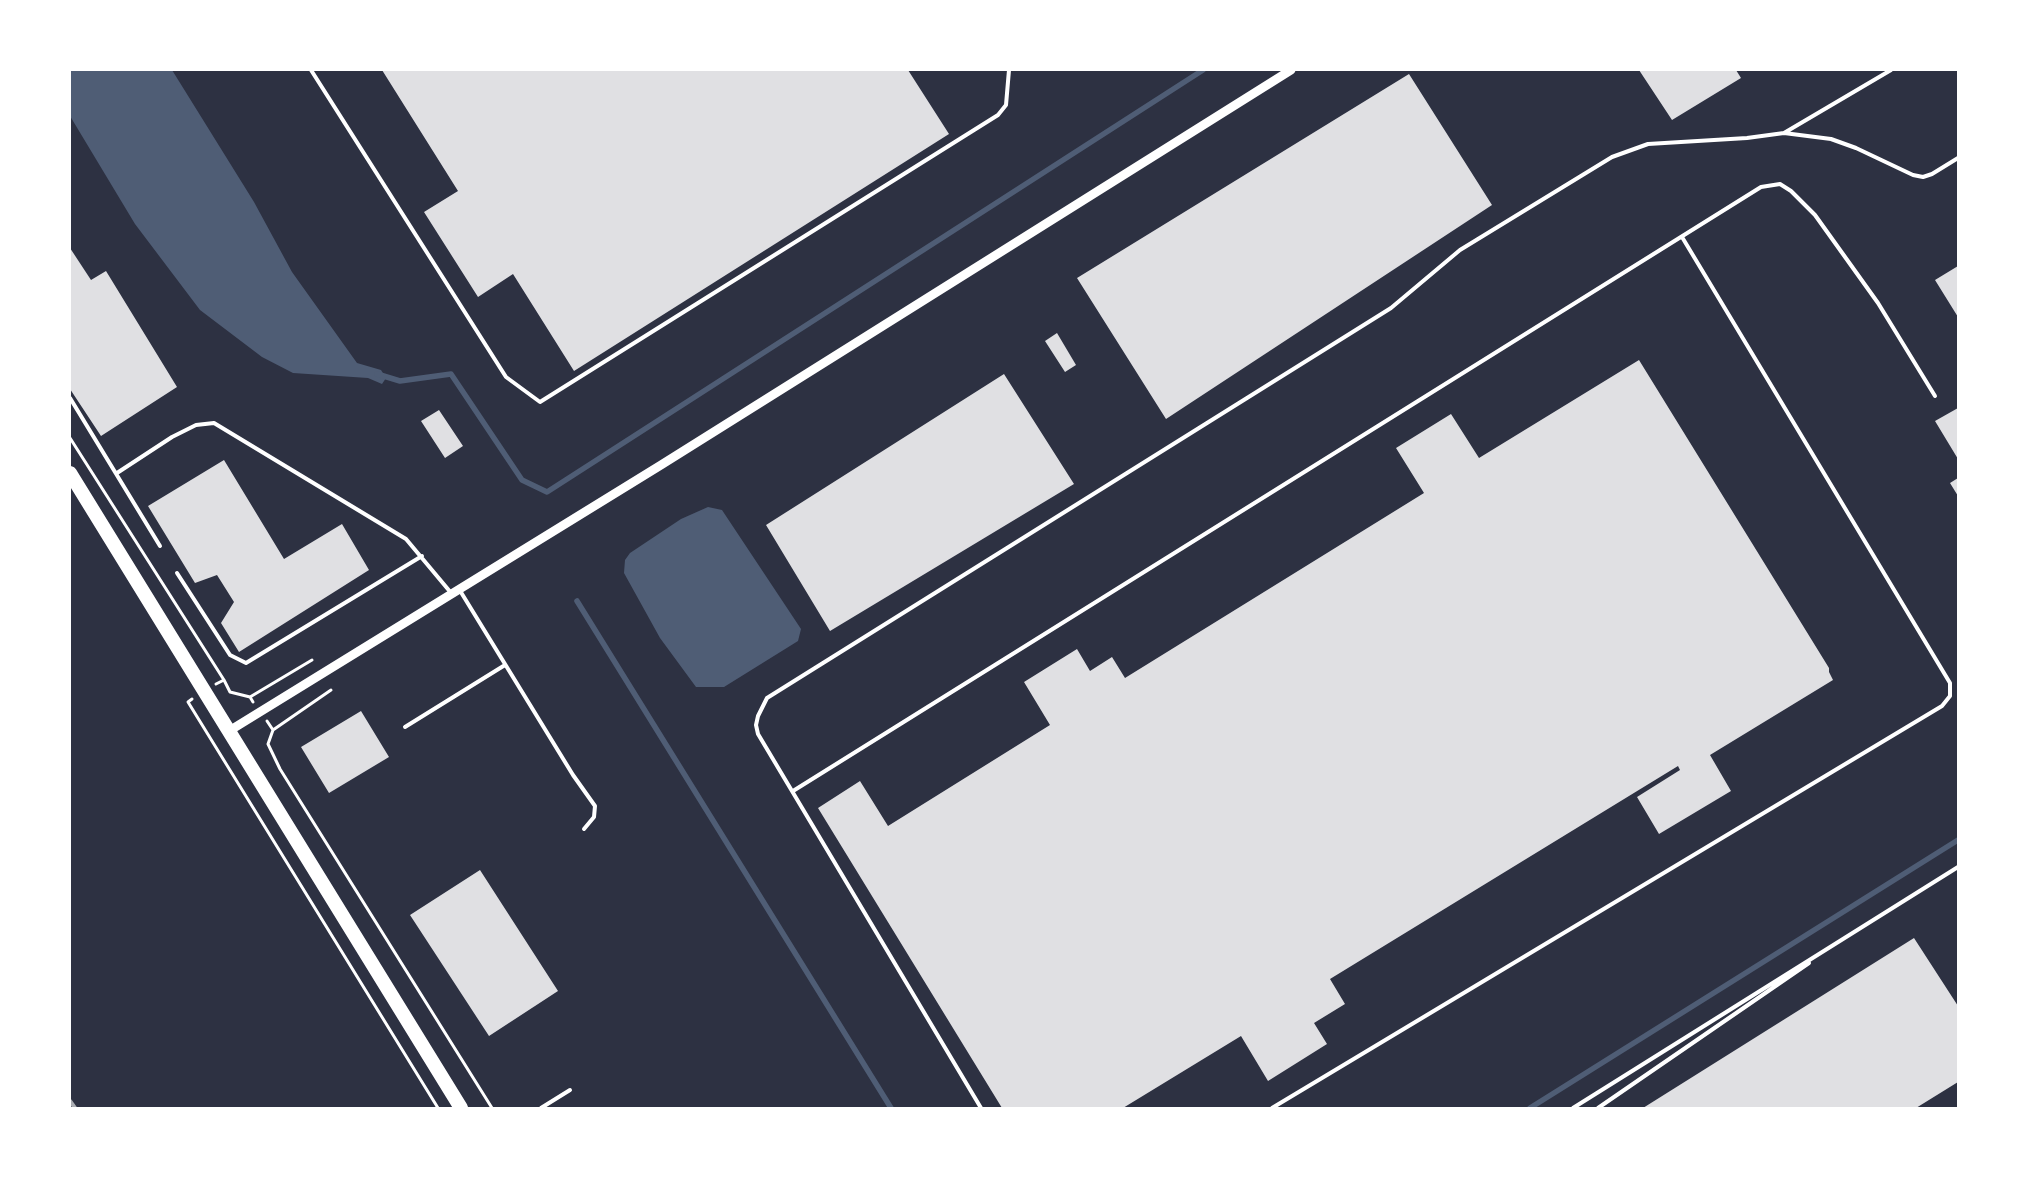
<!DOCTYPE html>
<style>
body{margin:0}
#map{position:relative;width:2028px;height:1178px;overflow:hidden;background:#2d3142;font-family:Merriweather,serif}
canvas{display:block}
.frame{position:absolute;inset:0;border:71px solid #fff;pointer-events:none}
</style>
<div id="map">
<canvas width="2028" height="1178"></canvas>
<div class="frame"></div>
</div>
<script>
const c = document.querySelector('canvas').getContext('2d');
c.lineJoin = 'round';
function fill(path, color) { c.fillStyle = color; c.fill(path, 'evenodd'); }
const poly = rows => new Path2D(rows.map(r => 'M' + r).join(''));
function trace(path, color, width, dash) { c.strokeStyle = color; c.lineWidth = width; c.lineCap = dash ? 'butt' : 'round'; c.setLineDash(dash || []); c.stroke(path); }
fill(poly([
 [70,70,172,70,254,202,292,272,357,363,381,370,386,378,382,384,368,378,293,373,262,357,200,310,135,224,70,116],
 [708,507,722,510,801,629,798,641,724,687,696,687,660,638,624,573,625,560,630,553,681,519]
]), '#4f5d75');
trace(poly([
 [377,374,400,381,451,374,522,480,547,492,1203,70],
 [577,601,891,1108],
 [1530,1108,1958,840]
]), '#4f5d75', 5.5);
fill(poly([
 [382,70,908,70,949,134,574,371,513,274,478,297,424,212,458,191],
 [1639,70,1736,70,1741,78,1672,120],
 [1409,74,1492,205,1166,419,1077,278],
 [70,248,91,280,106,271,177,387,101,436,70,389],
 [1958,266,1958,317,1935,280],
 [1057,333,1076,365,1065,372,1045,341],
 [1639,360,1829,668,1829,672,1833,680,1710,755,1731,791,1659,834,1637,797,1680,770,1678,766,1330,979,1345,1004,1314,1023,1327,1044,1268,1081,1241,1036,1123,1108,1002,1108,818,808,860,781,888,826,1050,725,1024,682,1077,649,1090,671,1112,657,1125,678,1424,493,1396,448,1451,414,1479,458],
 [1004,374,1074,484,830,631,766,525],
 [1958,408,1958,459,1935,421],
 [439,410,463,446,445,458,421,421],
 [224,460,284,559,342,524,369,570,239,652,221,623,234,602,217,575,195,583,148,506],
 [1958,478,1958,496,1950,483],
 [361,711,389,757,329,793,301,747],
 [480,870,558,991,489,1036,410,915],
 [1914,938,1958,1006,1958,1082,1916,1108,1643,1108]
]), '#e0e0e3');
trace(poly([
 [70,438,224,680,216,684],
 [224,680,230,692,250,697,253,702],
 [250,697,312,660],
 [192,699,188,702,438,1108],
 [267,721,273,730,268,744,280,769,492,1108],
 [273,730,331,690]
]), '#fff', 3);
trace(poly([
 [311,70,506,377,540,402,998,115,1006,105,1009,70],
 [1784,133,1891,70],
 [70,398,160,546],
 [117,473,172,437,196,425,214,423,406,539,452,594],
 [177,573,230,655,246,663,422,556],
 [459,589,573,775,595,806,594,817,584,829],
 [405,727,505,665],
 [793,791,1761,187,1780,184,1791,191,1815,215,1878,303,1935,396],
 [541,1108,570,1090],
 [981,1108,758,734,756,725,758,716,767,698,1391,308,1460,250,1612,157,1648,144,1747,138,1784,133,1831,139,1856,148,1913,175,1923,177,1932,174,1958,158],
 [1272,1108,1942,706,1950,696,1950,683,1682,237],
 [1573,1108,1958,867],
 [1598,1108,1809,963]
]), '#fff', 4);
trace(poly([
 [229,731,661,465,1291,70]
]), '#fff', 9);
trace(poly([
 [70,473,461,1108]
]), '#fff', 14);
trace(poly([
 [70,1101,75,1108]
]), '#abadb3', 4);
</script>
